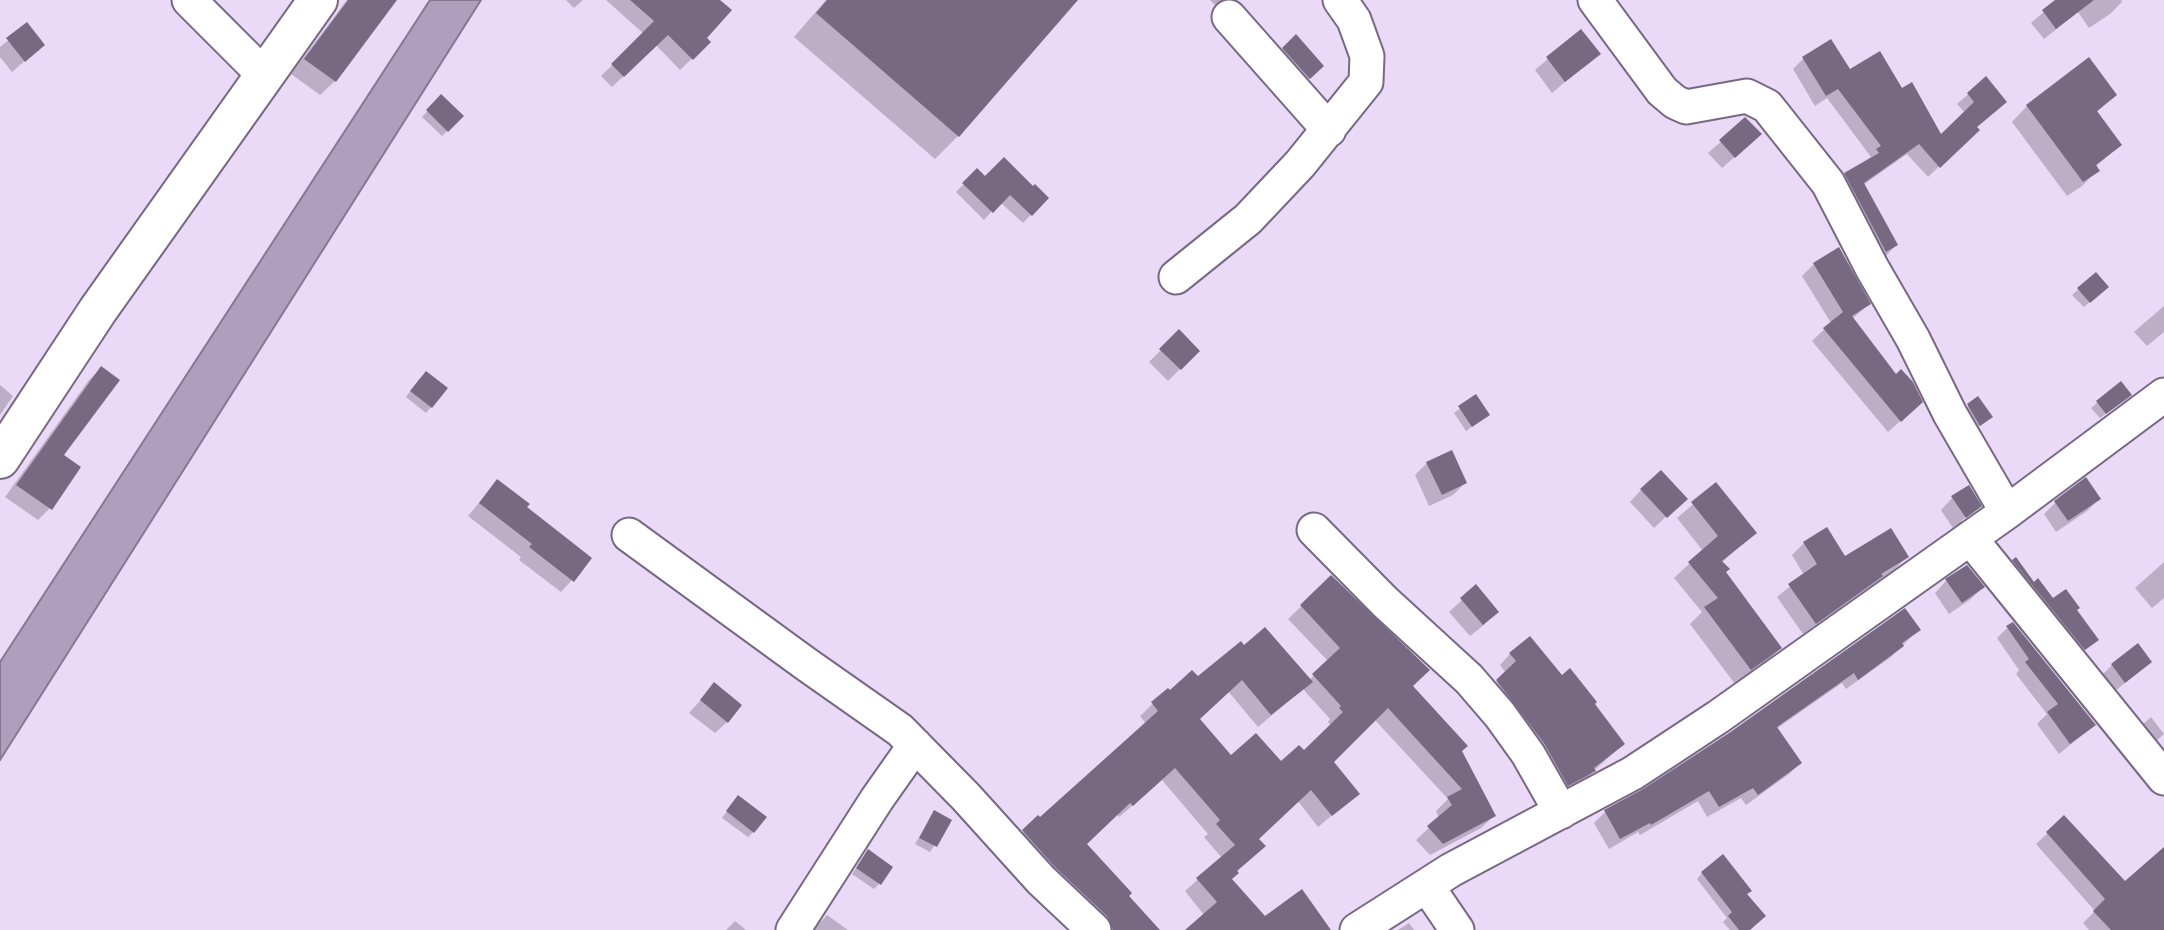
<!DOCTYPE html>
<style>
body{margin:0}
canvas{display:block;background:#ead9f7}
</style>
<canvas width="2164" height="930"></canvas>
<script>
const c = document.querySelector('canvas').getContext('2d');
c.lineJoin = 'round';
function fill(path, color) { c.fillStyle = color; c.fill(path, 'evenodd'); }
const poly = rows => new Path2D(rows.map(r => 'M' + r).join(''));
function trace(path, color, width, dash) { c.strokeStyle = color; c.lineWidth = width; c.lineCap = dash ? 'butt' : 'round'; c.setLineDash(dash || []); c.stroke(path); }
const water = poly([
 [430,0,481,0,0,760,0,662,430,0]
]);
fill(water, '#af9ebd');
trace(water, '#857891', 2);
fill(poly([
 [347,0,395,0,335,81,320,95,291,74],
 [566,0,583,0,574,8],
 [606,0,718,0,704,38,709,42,680,70,656,45,612,87,601,76,644,34],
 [826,0,1076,0,958,136,935,159,794,37],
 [1210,0,1237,0,1231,5,1219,3,1215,5],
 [2058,0,2121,0,2122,2,2110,14,2089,28,2078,12,2044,39,2031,23],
 [27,25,43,45,12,72,0,57,0,47],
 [1581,31,1598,54,1552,93,1535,70],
 [1283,49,1310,78,1297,90,1271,61],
 [1804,58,1901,90,1941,137,1965,113,1957,104,1986,79,1976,128,1977,130,1928,177,1907,154,1863,185,1896,245,1886,256,1875,262,1834,185,1845,174,1871,157,1827,98,1815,106,1793,69],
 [2115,95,2096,113,2120,145,2095,167,2098,170,2082,186,2067,196,2012,122,2027,106],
 [441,97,462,116,442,136,422,117],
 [1746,120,1747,146,1722,168,1708,153],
 [977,171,985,179,1032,188,1047,198,1023,223,1000,202,984,220,956,192],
 [1814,264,1869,304,1852,319,1908,414,1888,432,1812,341,1831,323,1802,276],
 [2096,274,2101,292,2084,307,2072,295],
 [2164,306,2164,332,2147,346,2134,332],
 [1179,332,1198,351,1168,381,1149,362],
 [101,368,61,456,50,508,38,520,5,497,89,380],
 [420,378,431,407,426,413,406,397],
 [2120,384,2124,400,2100,418,2091,408],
 [0,385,13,396,0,415],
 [1476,397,1488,415,1466,431,1454,413],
 [1978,399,1985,422,1973,431,1962,411],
 [1427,463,1465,483,1453,495,1429,506,1415,475],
 [497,481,524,508,572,580,561,592,519,560,521,557,468,516],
 [1716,485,1754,533,1721,563,1724,572,1780,648,1765,663,1735,684,1690,624,1702,612,1674,578,1703,551,1677,518],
 [1641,490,1673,510,1654,528,1630,502],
 [1952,498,1979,506,1953,528,1941,510],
 [2099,499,2087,511,2056,532,2044,514,2056,502],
 [1804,543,1844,558,1907,557,1895,569,1803,634,1777,597,1804,575,1792,555],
 [2016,560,2034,584,2053,600,2075,610,2097,639,2075,658,2004,571],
 [2164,562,2164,598,2152,608,2135,588],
 [1331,578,1460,751,1494,816,1481,828,1430,855,1416,840,1439,818,1436,811,1448,799,1374,719,1332,762,1357,794,1318,827,1298,801,1257,839,1230,880,1264,918,1326,930,1187,930,1204,915,1185,891,1222,858,1204,837,1208,834,1162,780,1119,817,1117,814,1085,844,1158,930,1096,930,1010,844,1146,724,1140,716,1167,690,1170,693,1198,679,1309,680,1328,661,1288,619],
 [1303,689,1330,719,1328,722,1331,726,1304,752,1281,763,1231,758,1198,720,1228,691,1258,727],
 [1946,581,1983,587,1971,599,1949,614,1935,593],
 [1476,587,1485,624,1470,636,1449,612],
 [2007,628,2094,725,2059,754,2037,724,2047,714,2016,674,2019,670,1997,638],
 [1918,630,1891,657,1846,689,1842,683,1776,729,1800,763,1789,774,1746,805,1741,798,1707,817,1698,801,1640,835,1638,832,1609,849,1594,823,1605,812],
 [1510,654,1561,677,1592,705,1623,744,1583,781,1557,796,1486,693,1506,673,1500,665],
 [2150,662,2113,693,2100,677,2112,665],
 [714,685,727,722,715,733,689,713],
 [2151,717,2164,734,2152,745,2139,728],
 [733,803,753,832,748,837,722,818],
 [935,812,950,821,930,852,915,844],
 [2064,818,2125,883,2164,848,2164,915,2161,930,2089,930,2083,923,2095,911,2036,844],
 [868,852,879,884,874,889,852,874],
 [1702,873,1745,895,1748,930,1730,930,1723,922,1727,918,1697,879],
 [827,915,848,930,813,930],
 [735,921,746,930,726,930],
 [1409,923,1414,930,1398,930]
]), '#0003');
fill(poly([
 [348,0,397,0,336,82,304,59],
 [630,0,720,0,732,10,707,38,711,42,693,60,668,35,624,77,611,64,654,21],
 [827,0,1078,0,959,137,816,13],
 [2055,0,2094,0,2056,29,2042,10],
 [27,22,45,45,25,62,6,38],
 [1581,29,1601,54,1565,82,1546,57],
 [1296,34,1324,66,1310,79,1282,48],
 [1831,39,1850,69,1880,51,1902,88,1912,82,1941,134,1974,102,1967,93,1986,76,2007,102,1977,127,1980,130,1940,168,1919,144,1864,183,1898,245,1886,252,1844,173,1879,153,1876,149,1881,146,1838,89,1826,96,1802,57],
 [2089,57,2117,95,2097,111,2122,145,2096,165,2100,171,2083,182,2026,105],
 [441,94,464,116,448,132,426,110],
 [1745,117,1762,134,1735,158,1719,140],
 [1004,157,1033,186,1035,184,1049,198,1032,216,1010,195,993,213,962,183,977,168,985,176],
 [1839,247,1871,304,1852,316,1896,374,1901,369,1913,382,1923,402,1901,422,1823,328,1843,312,1813,263],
 [2096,272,2109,287,2090,303,2077,288],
 [1179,329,1200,351,1181,370,1159,349],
 [101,366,120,380,64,455,81,467,52,510,16,485],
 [426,371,448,388,432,408,410,391],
 [2121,381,2132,395,2106,414,2096,401],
 [1476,394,1490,415,1472,427,1458,406],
 [1978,396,1993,417,1980,426,1967,404],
 [1452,450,1467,483,1442,495,1426,462],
 [1661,470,1688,499,1667,518,1640,489],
 [2086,477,2101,499,2068,521,2054,501],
 [497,479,530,504,527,507,592,558,574,582,529,547,532,544,479,503],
 [1716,482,1757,533,1722,561,1730,569,1726,572,1782,648,1751,670,1704,607,1718,598,1688,562,1718,536,1691,502],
 [1969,485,1982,506,1966,518,1951,496],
 [1827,527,1845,556,1891,528,1909,557,1881,574,1883,576,1816,624,1788,584,1817,564,1803,542],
 [2016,557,2034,582,2038,578,2053,598,2066,589,2080,608,2077,610,2099,640,2085,650,2012,560],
 [1967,565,1985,587,1962,603,1945,579],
 [1331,575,1430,670,1413,686,1468,746,1462,751,1496,816,1443,844,1427,826,1452,805,1447,797,1462,789,1388,708,1334,762,1360,794,1332,816,1311,790,1259,839,1266,846,1237,871,1239,873,1232,879,1265,916,1302,889,1331,930,1185,930,1217,902,1196,878,1235,845,1216,824,1220,820,1175,768,1133,806,1130,803,1087,844,1132,893,1129,896,1160,930,1113,930,1107,916,1055,867,1022,830,1038,815,1040,817,1158,711,1151,702,1168,688,1170,690,1192,670,1198,676,1241,641,1244,645,1265,627,1313,682,1271,715,1242,680,1200,719,1231,755,1256,733,1281,761,1299,745,1304,750,1343,712,1339,708,1341,706,1312,674,1340,648,1300,605],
 [1476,584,1499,612,1483,625,1460,598],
 [1905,608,1921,630,1902,643,1904,646,1858,680,1854,673,1777,727,1802,763,1758,795,1753,788,1719,807,1709,791,1651,825,1650,823,1620,839,1604,810,1643,789,1729,733],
 [2013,622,2096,725,2070,744,2047,712,2058,704,2025,662,2029,659,2006,626],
 [1530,636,1562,675,1570,668,1597,702,1595,704,1625,744,1594,768,1596,771,1568,786,1544,743,1496,680,1516,661,1509,653],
 [2138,643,2152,662,2125,683,2111,664],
 [714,682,742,705,728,723,700,700],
 [738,795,767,817,754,833,726,811],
 [934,810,952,820,937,847,919,838],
 [2064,815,2125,881,2164,847,2164,930,2111,930,2093,911,2105,899,2046,832],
 [868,849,893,867,881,885,856,868],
 [1723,854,1752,891,1747,894,1766,916,1750,930,1739,930,1728,916,1732,912,1701,872]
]), '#786983');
const minor = poly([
 [189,0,265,76],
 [1595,0,1662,91,1675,102,1686,107,1747,96,1767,106,1828,183,1872,268,1913,339,1950,414,2007,512],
 [1229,17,1329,130],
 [1176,277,1248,219,1300,164,1366,82,1367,56,1354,20,1340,0],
 [1314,530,1385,602,1469,679,1500,715,1528,754,1561,812],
 [629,535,806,664,900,730,966,797,1041,880,1094,930],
 [1970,538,2164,778],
 [1427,886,1457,930],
 [793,930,877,799,915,745],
 [1357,930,1451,870,1633,773,1718,717,2007,512,2164,395]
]);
const major = poly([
 [0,459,98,310,318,0]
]);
trace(minor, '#786983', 37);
trace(major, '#786983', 42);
trace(minor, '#fff', 33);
trace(major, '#fff', 38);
</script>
